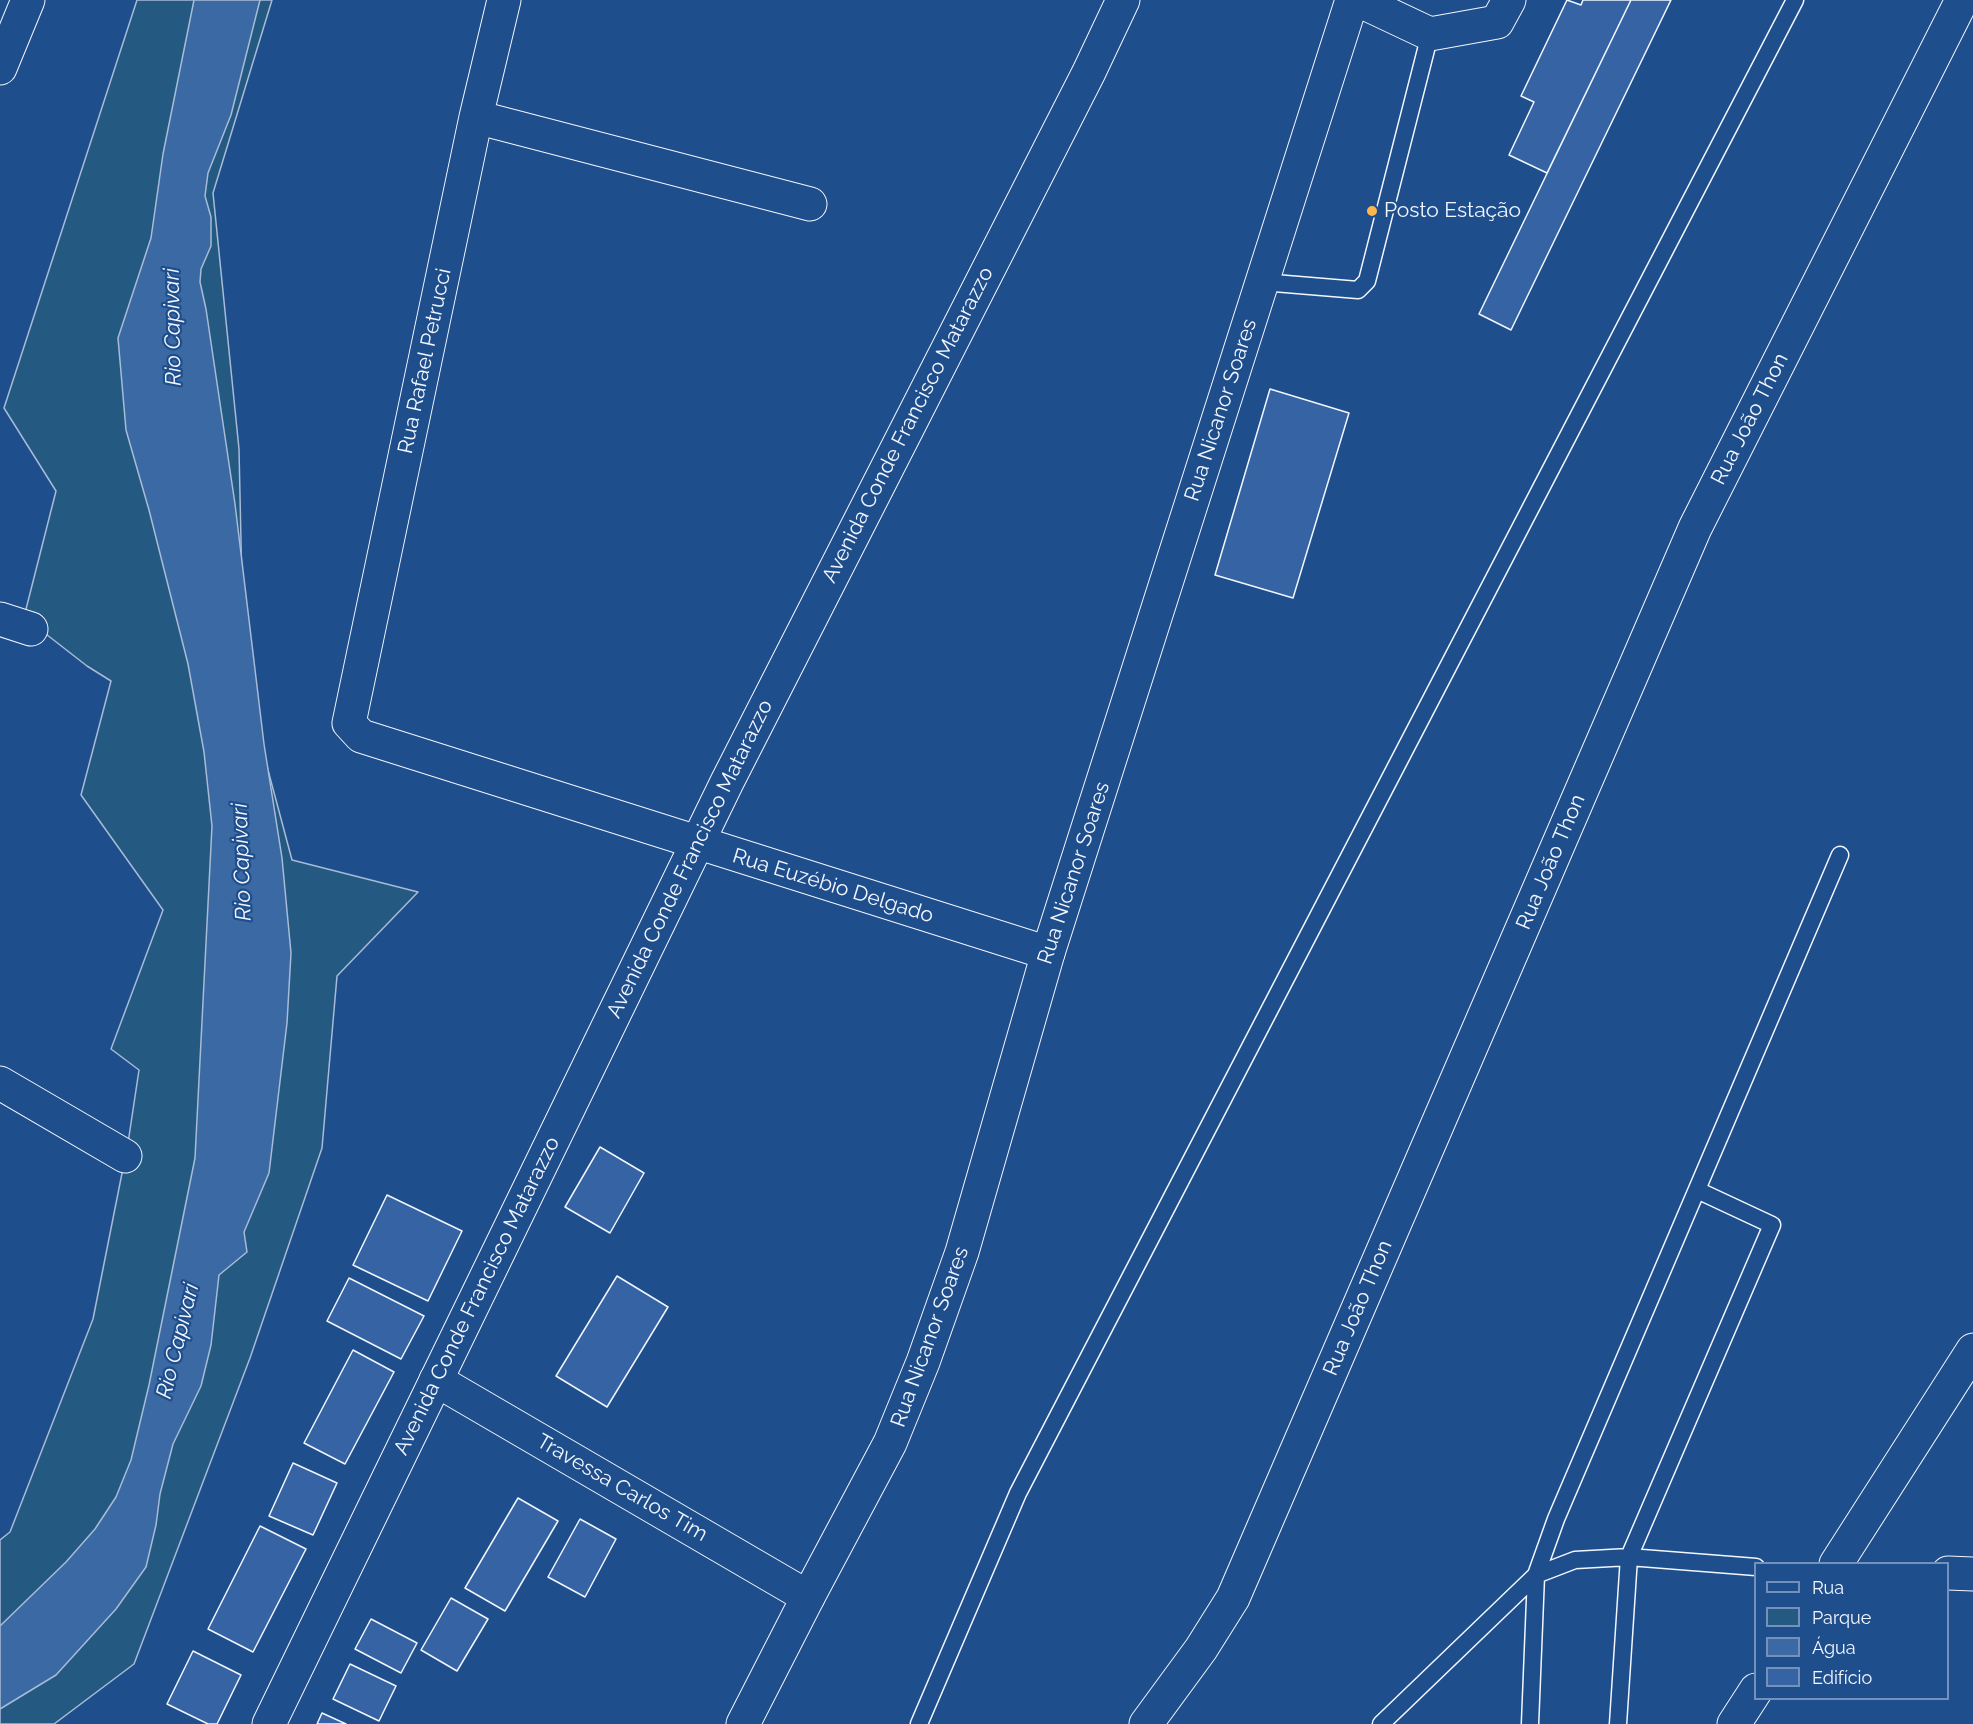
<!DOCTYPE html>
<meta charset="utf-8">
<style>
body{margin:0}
#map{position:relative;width:1973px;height:1724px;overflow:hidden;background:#1f4e8c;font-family:Raleway,sans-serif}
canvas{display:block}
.legend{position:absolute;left:1754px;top:1562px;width:195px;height:138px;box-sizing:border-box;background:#1f4e8c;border:2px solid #7391ba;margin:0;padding:8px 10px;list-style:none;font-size:18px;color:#f2f6ff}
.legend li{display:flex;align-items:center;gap:12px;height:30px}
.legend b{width:30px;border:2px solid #7391ba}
</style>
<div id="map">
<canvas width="1973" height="1724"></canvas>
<ul class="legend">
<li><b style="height:8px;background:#1f4e8c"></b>Rua</li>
<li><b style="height:16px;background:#245a82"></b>Parque</li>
<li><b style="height:16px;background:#3b69a3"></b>Água</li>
<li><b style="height:16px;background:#3563a3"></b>Edifício</li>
</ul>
</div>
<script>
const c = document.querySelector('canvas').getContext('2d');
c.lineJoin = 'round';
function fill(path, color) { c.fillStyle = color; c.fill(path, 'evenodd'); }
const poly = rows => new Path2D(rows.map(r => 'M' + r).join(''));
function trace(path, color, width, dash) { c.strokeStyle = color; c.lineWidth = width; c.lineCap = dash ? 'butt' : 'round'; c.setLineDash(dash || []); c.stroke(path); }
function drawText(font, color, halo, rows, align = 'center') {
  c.font = font + ' Raleway,sans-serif'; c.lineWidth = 4.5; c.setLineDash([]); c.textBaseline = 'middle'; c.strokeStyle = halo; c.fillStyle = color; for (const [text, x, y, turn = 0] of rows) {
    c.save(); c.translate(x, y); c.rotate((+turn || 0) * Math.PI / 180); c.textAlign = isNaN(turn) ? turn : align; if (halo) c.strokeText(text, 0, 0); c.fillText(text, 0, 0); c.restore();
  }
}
const green = poly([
 [137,0,272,0,213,193,239,449,244,680,292,860,418,892,337,976,322,1148,250,1358,134,1664,54,1724,0,1724,0,1540,10,1532,93,1319,128,1143,139,1070,111,1049,163,910,81,795,111,681,87,666,24,617,56,491,4,408,137,0]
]);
fill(green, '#245a82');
trace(green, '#a8bbd7', 1.5);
const water = poly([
 [194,0,260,0,231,115,208,173,205,196,211,217,211,246,201,269,200,282,206,309,235,504,264,744,282,858,291,953,287,1023,269,1173,244,1232,247,1252,219,1275,211,1345,201,1386,173,1444,160,1494,156,1525,146,1567,116,1609,56,1675,0,1709,0,1626,66,1562,95,1529,116,1497,131,1460,149,1385,195,1158,212,826,204,752,188,664,149,510,126,430,118,338,151,238,163,154,194,0]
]);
fill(water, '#3b69a3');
trace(water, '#a8bbd7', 1.5);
const building = poly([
 [1567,0,1581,5,1583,0,1631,0,1547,173,1509,155,1534,102,1521,96,1567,0],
 [1631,0,1671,0,1511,330,1479,314,1631,0],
 [1270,389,1349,413,1293,598,1215,575,1270,389],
 [600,1147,644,1173,610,1233,565,1207,600,1147],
 [387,1195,462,1231,428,1301,353,1265,387,1195],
 [617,1276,668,1307,607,1407,556,1376,617,1276],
 [349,1278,424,1316,401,1359,327,1321,349,1278],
 [353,1350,394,1372,345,1464,304,1443,353,1350],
 [293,1463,337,1483,313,1535,269,1516,293,1463],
 [518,1498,558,1521,505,1611,465,1588,518,1498],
 [580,1519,616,1539,585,1597,548,1577,580,1519],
 [260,1526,306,1549,253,1652,208,1629,260,1526],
 [451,1598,488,1619,457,1671,421,1650,451,1598],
 [371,1619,417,1643,401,1673,355,1649,371,1619],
 [193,1651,241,1675,217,1724,208,1724,167,1704,193,1651],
 [350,1664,396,1686,379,1721,333,1699,350,1664],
 [322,1713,346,1724,317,1724,322,1713]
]);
fill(building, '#3563a3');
trace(building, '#f2f6ff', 1.5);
const lane = poly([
 [1262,282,1358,290,1367,281,1430,34],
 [919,1724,1018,1493,1795,0],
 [1381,1724,1536,1575,1575,1560,1629,1557,1756,1567],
 [1530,1724,1536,1575,1556,1519,1840,855],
 [1618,1724,1629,1557,1772,1225,1697,1190]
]);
const street = poly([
 [504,0,476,117,349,723,361,736,1048,953],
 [0,68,28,0],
 [476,117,810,204],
 [0,619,31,629],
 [0,1083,125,1156],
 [436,1380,808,1597],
 [1836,1564,1973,1350],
 [1948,1573,1973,1574],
 [1146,1724,1201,1649,1233,1598,1695,528,1962,0],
 [1734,1724,1756,1690]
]);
const secondary = poly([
 [1358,0,1430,34,1497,22,1509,0],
 [269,1724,727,782,1089,72,1123,0],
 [743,1724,808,1597,890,1443,923,1362,962,1252,1048,953,1352,0]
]);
trace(lane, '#f2f6ff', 19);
trace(street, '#f2f6ff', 35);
trace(secondary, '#f2f6ff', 35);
trace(lane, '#1f4e8c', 16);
trace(street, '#1f4e8c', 33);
trace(secondary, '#1f4e8c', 33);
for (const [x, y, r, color] of [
 [1372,211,6,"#ffb74d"]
]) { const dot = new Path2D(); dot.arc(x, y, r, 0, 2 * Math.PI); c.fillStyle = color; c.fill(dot); trace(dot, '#1f4e8c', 2); }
drawText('21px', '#f2f6ff', '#1f4e8c', [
 ["Posto Estação",1384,211]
], 'left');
drawText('21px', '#f2f6ff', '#1f4e8c', [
 ["Rua Rafael Petrucci",425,361,-78],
 ["Rua Nicanor Soares",1221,410,-72],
 ["Rua João Thon",1750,419,-63],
 ["Avenida Conde Francisco Matarazzo",908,425,-63],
 ["Avenida Conde Francisco Matarazzo",690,859,-64],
 ["Rua João Thon",1551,862,-67],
 ["Rua Nicanor Soares",1074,873,-72],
 ["Rua Euzébio Delgado",833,886,17],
 ["Avenida Conde Francisco Matarazzo",477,1296,-64],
 ["Rua João Thon",1358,1308,-67],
 ["Rua Nicanor Soares",930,1337,-70],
 ["Travessa Carlos Tim",622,1488,30]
]);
drawText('italic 22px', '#f2f6ff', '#1f4e8c', [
 ["Rio Capivari",173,327,-91],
 ["Rio Capivari",242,862,-92],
 ["Rio Capivari",178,1341,-76]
]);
</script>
